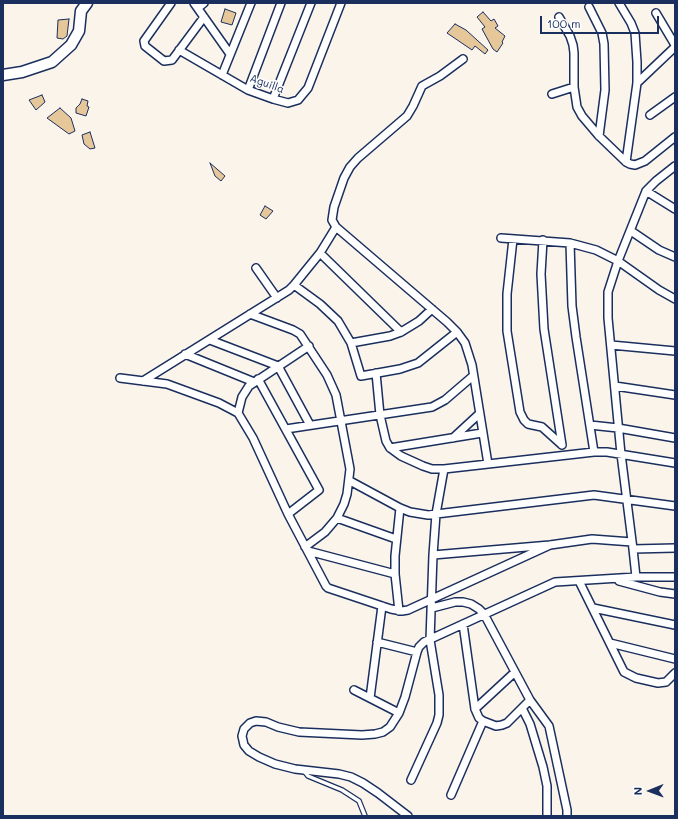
<!DOCTYPE html>
<style>
body{margin:0}
#map{position:relative;width:678px;height:819px;overflow:hidden;background:#faf4eb;font-family:Mali,sans-serif}
canvas{display:block}
.frame{position:absolute;inset:0;border:4px solid #1b2f5e;pointer-events:none}
.north{position:absolute;left:630px;top:771px;width:40px;height:40px;-webkit-text-stroke:3px #fff;paint-order:stroke;rotate:269deg;font-size:11px;font-weight:700;line-height:16px;text-align:center;color:#1b2f5e}
.north::after{content:'';display:block;margin:auto;width:14px;height:18px;background:#1b2f5e;clip-path:polygon(50% 0,100% 100%,50% 72%,0 100%)}
.scale{position:absolute;left:540px;top:16px;width:119px;height:18px;box-sizing:border-box;border:2px solid #1b2f5e;border-top:0;padding-left:5px;font-size:12px;line-height:14px;white-space:nowrap;color:#1b2f5e;-webkit-text-stroke:3px #fff;paint-order:stroke}
</style>
<div id="map">
<canvas width="678" height="819"></canvas>
<div class="frame"></div>
<div class="north">N</div>
<div class="scale">100 m</div>
</div>
<script>
const c = document.querySelector('canvas').getContext('2d');
c.lineJoin = 'round';
function fill(path, color) { c.fillStyle = color; c.fill(path, 'evenodd'); }
const poly = rows => new Path2D(rows.map(r => 'M' + r).join(''));
function trace(path, color, width, dash) { c.strokeStyle = color; c.lineWidth = width; c.lineCap = dash ? 'butt' : 'round'; c.setLineDash(dash || []); c.stroke(path); }
function drawText(font, color, halo, rows, align = 'center') {
  c.font = font + ' Mali,sans-serif'; c.lineWidth = 3; c.setLineDash([]); c.textBaseline = 'middle'; c.strokeStyle = halo; c.fillStyle = color; for (const [text, x, y, turn = 0] of rows) {
    c.save(); c.translate(x, y); c.rotate((+turn || 0) * Math.PI / 180); c.textAlign = isNaN(turn) ? turn : align; if (halo) c.strokeText(text, 0, 0); c.fillText(text, 0, 0); c.restore();
  }
}
const building = poly([
 [225,9,236,13,232,25,221,22,225,9],
 [483,12,491,21,494,19,498,26,495,28,505,36,502,42,503,43,497,52,493,49,482,29,485,27,477,17,483,12],
 [69,19,67,36,63,39,57,38,58,20,69,19],
 [455,24,466,30,488,50,485,54,475,46,472,50,447,33,455,24],
 [42,95,45,102,36,110,29,100,42,95],
 [82,99,88,101,87,106,89,107,86,116,76,113,76,108,80,104,82,99],
 [60,108,71,118,75,131,69,134,47,118,60,108],
 [90,132,95,148,90,149,84,144,82,135,90,132],
 [210,163,225,176,221,181,215,176,210,163],
 [265,206,273,211,266,219,260,215,265,206]
]);
fill(building, '#e5c799');
trace(building, '#1b2f5e', 1);
const lane = poly([
 [304,771,308,776,342,790,359,801,365,816]
]);
const street = poly([
 [171,3,144,41,145,46,164,61,172,60,204,17],
 [194,3,230,54],
 [619,3,631,23,635,33,637,62,637,83,626,162],
 [589,7,602,33,604,44,605,90,599,136],
 [198,8,204,3],
 [656,13,675,45],
 [559,17,570,36,573,45,574,53,574,87,577,107,582,116,599,136,626,162,630,164,635,165,645,161,675,137],
 [179,50,248,90,273,99,288,103,298,100,308,88,341,3],
 [463,59,440,76,422,86,413,106,407,116,358,158,350,167,344,178,334,207,332,220,336,227,447,322,457,332,465,343,472,365,488,464],
 [222,75,251,3],
 [637,83,675,47],
 [248,90,281,3],
 [552,94,574,87],
 [273,99,311,3],
 [650,115,675,97],
 [646,191,675,209],
 [631,231,659,250,675,257],
 [501,238,570,243,596,250,618,261,659,290,675,299],
 [513,239,507,294,507,331,520,412,524,420,528,424,542,427,562,445],
 [543,240,541,274,544,329,562,445],
 [570,243,572,306,576,337,594,452],
 [320,253,401,332],
 [256,268,277,298],
 [294,285,320,304,338,321,351,343,361,376,400,369,418,363,457,332],
 [250,314,293,330,300,334,327,375,336,395,350,469,347,494,344,504,337,518,325,532,305,547],
 [210,340,278,366,310,425],
 [351,343,390,336,401,332,419,321,432,309],
 [611,345,675,351],
 [185,354,254,382],
 [376,373,380,415,386,441,390,448,401,456,423,466,432,469,444,469,594,452,607,452,675,463],
 [120,378,167,384,219,403,238,413,253,438,288,514,326,586,328,588,391,609,402,611,408,610,550,545],
 [258,379,319,490,288,514],
 [143,381,289,290,294,285,320,253,336,227],
 [615,386,675,395],
 [238,413,242,397,249,386,309,346],
 [590,425,618,428,675,438],
 [286,429,432,407,445,400,473,376],
 [453,438,479,414],
 [390,448,482,433],
 [350,481,400,508,410,512,428,515,594,495,675,506],
 [337,518,396,539],
 [633,549,675,548],
 [308,551,395,574],
 [433,555,550,545,592,539,632,542],
 [636,577,633,549,621,454,608,318,608,292,618,261,646,191,656,181,675,166],
 [579,581,624,672,636,678,658,683,666,682,675,673],
 [619,581,660,592,675,594],
 [432,608,455,602,463,602,471,604,479,609,484,614,530,700,549,726,567,810,567,816],
 [593,608,675,625],
 [399,611,395,574,395,556,400,508],
 [463,624,475,709,479,718,483,721,496,726,502,725,507,723,530,700],
 [377,642,417,652],
 [610,643,675,659],
 [354,690,399,713],
 [370,698,382,606],
 [522,708,530,724,543,767,547,786,547,816],
 [475,709,515,672],
 [411,780,437,723,439,715,439,695,430,640,433,555,436,514,444,469],
 [451,795,483,721],
 [408,816,378,793,363,783,351,777,339,774,295,769,275,764,259,757,249,751,244,745,242,736,244,729,250,723,256,721,266,722,278,727,299,732,362,735,375,734,383,732,390,727,399,713,405,697,417,652,419,647,424,642,555,582,636,577,675,577]
]);
const secondary = poly([
 [3,75,22,72,52,62,71,45,79,31,81,11,87,3]
]);
trace(lane, '#1b2f5e', 6);
trace(street, '#1b2f5e', 10);
trace(secondary, '#1b2f5e', 13);
trace(lane, '#fff', 3.5);
trace(street, '#fff', 7);
trace(secondary, '#fff', 10);
drawText('11px', '#1b2f5e', '#fff', [
 ["Aguilla",267,84,20]
]);
</script>
